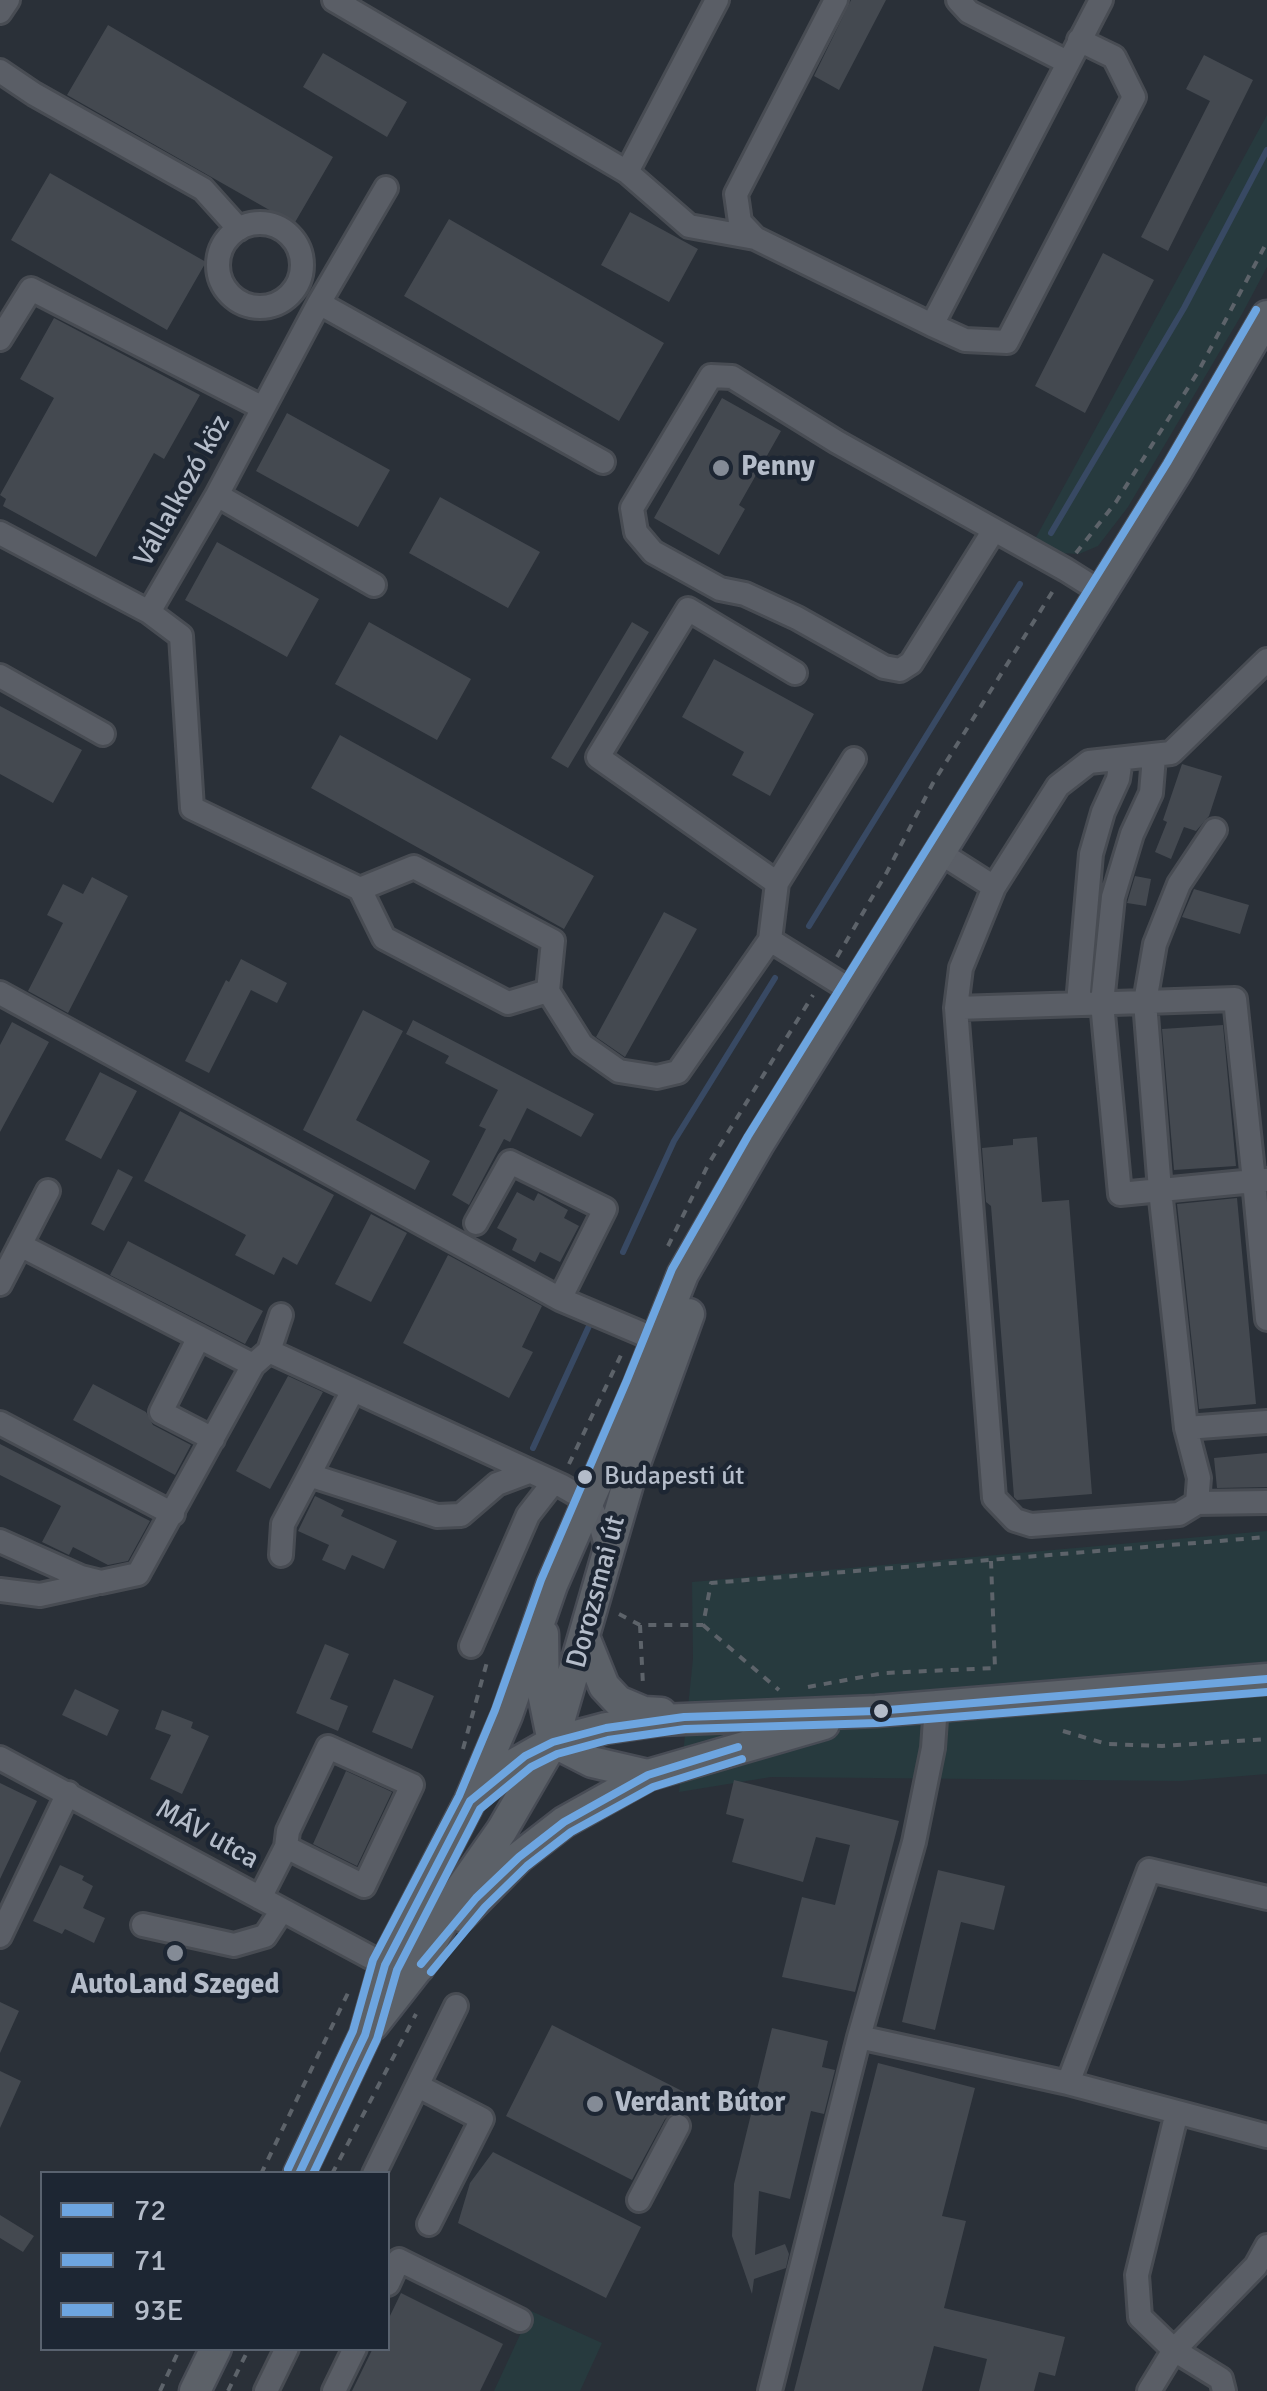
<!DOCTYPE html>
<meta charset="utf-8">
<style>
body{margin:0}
#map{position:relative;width:1267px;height:2391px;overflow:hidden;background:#2a3038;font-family:Signika,sans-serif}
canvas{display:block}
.legend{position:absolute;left:40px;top:2171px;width:350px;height:180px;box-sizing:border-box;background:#1d2633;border:2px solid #59626f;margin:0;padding:12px 18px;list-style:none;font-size:30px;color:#b4bcc9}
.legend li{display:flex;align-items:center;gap:20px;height:50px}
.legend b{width:50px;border:2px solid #59626f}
</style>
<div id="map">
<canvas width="1267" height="2391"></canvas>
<ul class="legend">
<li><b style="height:12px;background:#6da5e0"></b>72</li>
<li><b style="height:12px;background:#6da5e0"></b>71</li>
<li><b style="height:12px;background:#6da5e0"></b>93E</li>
</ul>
</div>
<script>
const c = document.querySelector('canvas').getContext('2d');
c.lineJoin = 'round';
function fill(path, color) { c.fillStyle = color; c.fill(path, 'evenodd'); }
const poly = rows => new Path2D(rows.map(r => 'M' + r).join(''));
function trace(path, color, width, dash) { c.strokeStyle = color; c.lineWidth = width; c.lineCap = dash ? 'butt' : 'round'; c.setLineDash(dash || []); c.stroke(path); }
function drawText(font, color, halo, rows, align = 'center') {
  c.font = font + ' Signika,sans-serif'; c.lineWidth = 9; c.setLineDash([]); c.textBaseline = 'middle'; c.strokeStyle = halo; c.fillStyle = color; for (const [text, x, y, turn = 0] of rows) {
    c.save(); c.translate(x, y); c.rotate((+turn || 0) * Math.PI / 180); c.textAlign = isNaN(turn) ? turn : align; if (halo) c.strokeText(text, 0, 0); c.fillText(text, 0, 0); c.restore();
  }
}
fill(poly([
 [1267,115,1267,267,1242,314,1128,507,1098,546,1079,554,1059,553,1034,541],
 [1267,1531,1267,1774,1181,1781,771,1777,679,1792,693,1659,692,1582],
 [531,2311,602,2343,580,2391,494,2391]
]), '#273a3e');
trace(poly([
 [1051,533,1184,308,1267,150],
 [809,926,1020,584],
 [623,1252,674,1141,775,978],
 [533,1448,589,1326]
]), '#384963', 6);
fill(poly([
 [851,0,886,0,839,90,814,76],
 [108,25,333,157,294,224,67,95],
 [323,53,407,102,387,137,303,87],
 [1204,55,1253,80,1168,251,1141,237,1210,101,1186,89],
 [50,173,206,262,167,330,11,240],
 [630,212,698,249,669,302,601,265],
 [449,219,664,343,619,421,404,296],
 [1103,253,1154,280,1085,413,1035,386],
 [54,318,200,395,164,459,154,453,96,557,3,506,6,499,0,495,54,398,20,379],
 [722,398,781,431,739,505,745,509,719,555,654,518],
 [287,413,390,470,358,527,256,471],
 [440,497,540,552,508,608,409,553],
 [217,542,319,599,287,657,185,600],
 [369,622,471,679,437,740,335,684],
 [632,622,649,632,568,768,551,758],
 [714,659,814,714,770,796,732,775,744,752,682,717],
 [0,706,82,750,53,803,0,774],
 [340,735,594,876,564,929,311,788],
 [1182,764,1222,776,1209,816,1196,831,1184,827,1171,859,1155,852,1167,822,1163,820],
 [1135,876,1151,879,1146,906,1127,903],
 [92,877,128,896,68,1013,28,991,63,923,47,915,63,884,83,894],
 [1194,889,1249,905,1240,934,1182,917],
 [664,912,697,929,625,1057,596,1037],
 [241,959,287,983,277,1003,251,990,209,1073,185,1061,226,980,229,982],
 [363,1010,403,1031,356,1120,430,1161,415,1190,303,1130],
 [413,1020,594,1114,581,1137,527,1108,510,1142,504,1139,469,1205,452,1195,486,1129,479,1126,498,1090,445,1063,449,1056,406,1034],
 [12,1022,49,1042,0,1132,0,1045],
 [1223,1025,1236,1166,1174,1170,1162,1029],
 [100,1072,137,1091,101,1159,65,1140],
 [180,1111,334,1195,297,1265,283,1257,274,1275,235,1255,246,1235,144,1181],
 [1037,1137,1042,1202,1069,1200,1092,1494,1017,1500,1014,1497,991,1206,986,1202,982,1148,1013,1145,1013,1139],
 [118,1169,133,1177,104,1231,91,1224],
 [517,1192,534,1201,538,1193,568,1210,564,1218,579,1226,560,1262,540,1252,535,1262,512,1250,517,1239,497,1228],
 [1237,1198,1256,1404,1199,1409,1177,1204],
 [371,1214,407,1233,371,1302,335,1284],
 [128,1241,263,1311,245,1344,110,1275],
 [448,1255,542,1306,522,1347,533,1352,509,1398,403,1343],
 [288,1376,323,1392,270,1489,236,1471],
 [93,1384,146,1412,153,1425,191,1445,175,1475,73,1420],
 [0,1444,150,1521,128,1561,108,1565,73,1547,69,1555,42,1542,61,1506,0,1475],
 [1267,1453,1267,1487,1217,1488,1214,1458],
 [315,1496,344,1510,341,1516,397,1541,384,1569,352,1555,345,1570,322,1560,329,1545,298,1531],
 [325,1644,349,1654,330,1699,348,1706,338,1731,296,1713],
 [394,1679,434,1696,412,1749,372,1732],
 [75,1689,119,1710,107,1736,62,1715],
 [162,1710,193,1722,191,1728,209,1736,182,1794,150,1779,171,1735,155,1729],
 [346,1771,392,1792,357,1866,313,1844],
 [734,1780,899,1821,855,1992,782,1977,802,1897,835,1905,850,1845,816,1837,803,1882,732,1862,744,1819,726,1814],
 [0,1783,37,1801,0,1879],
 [60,1865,84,1876,82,1880,93,1886,83,1908,105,1918,94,1943,65,1929,62,1934,33,1921],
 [938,1870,1005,1886,994,1930,961,1922,935,2030,902,2022],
 [0,2002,19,2011,0,2053],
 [552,2025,684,2092,674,2112,665,2119,632,2180,506,2116],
 [772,2028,828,2041,822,2067,835,2070,824,2114,811,2111,790,2199,759,2191,755,2255,785,2244,789,2254,786,2268,754,2279,752,2294,732,2236,734,2184],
 [878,2063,975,2088,942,2216,966,2221,944,2308,1065,2337,1055,2376,1039,2372,1034,2391,979,2391,987,2359,934,2346,922,2391,794,2391],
 [0,2071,21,2081,0,2128],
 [493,2152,641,2227,606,2298,458,2223,470,2183],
 [0,2215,34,2236,23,2252,0,2238],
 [401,2293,503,2344,480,2391,352,2391,373,2348,388,2348,388,2320]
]), '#444950');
const minor = poly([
 [334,0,627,172,689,226,755,238,932,325,1101,0],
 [958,0,969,12,1067,62],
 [0,12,8,0],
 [0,71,34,94,203,189,239,229],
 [627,172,717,0],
 '218 265a42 42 0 1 1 84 0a42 42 0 1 1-84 0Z',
 [755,238,740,222,736,194,836,0],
 [319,303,603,462],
 [932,325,965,340,1007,342,1134,97,1114,57,1079,40],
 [0,339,31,289,263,408],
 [217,495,374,585],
 [994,530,911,663,900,670,884,667,797,618,745,594,720,589,653,552,636,532,632,508,711,376,732,377,837,442,1066,570,1101,592],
 [0,533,149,612,217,495,319,303,386,188],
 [149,612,181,636,192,808,360,889,414,867,553,941,548,991,508,1003,384,938,360,889],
 [0,676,103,734],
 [1154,757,1151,793,1132,834,1113,897,1102,1003,1120,1194,1254,1181,1235,999,1145,1002,1155,944,1179,884,1215,830],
 [939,852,994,887,961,968,956,1008,1145,1002,1160,1190,1186,1428,1267,1422],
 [777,883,854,759],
 [994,887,1058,786,1089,762,1171,753,1267,660],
 [770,940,777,883,598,757,688,609,795,673],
 [548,991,582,1045,619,1071,657,1077,678,1072,770,940,852,991],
 [0,993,560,1299,657,1340],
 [1078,1003,1091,854,1103,812,1118,779,1121,759],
 [956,1008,994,1498,1015,1520,1031,1525,1179,1514,1197,1503,1199,1478,1186,1428],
 [1266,1180,1254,1181,1267,1319],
 [476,1223,510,1162,605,1209,560,1299],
 [20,1245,253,1365,269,1351,562,1486,588,1501,601,1527,607,1549],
 [0,1284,48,1191],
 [199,1337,161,1412,213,1439],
 [269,1351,281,1315],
 [352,1392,309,1475,437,1516,461,1515,497,1484,529,1472],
 [0,1423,173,1514],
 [1197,1503,1267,1502],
 [0,1541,81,1577,101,1582,138,1574,253,1365],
 [281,1555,283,1524,309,1475],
 [0,1590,40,1595,95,1583],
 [471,1646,528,1515,553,1483],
 [0,1758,385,1965],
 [260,1898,286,1847,364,1886,412,1785,328,1747,288,1831,286,1847],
 [143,1925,234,1945,265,1936,282,1910],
 [0,1936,68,1793],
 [859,2037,1068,2083,1149,1870,1267,1898],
 [1068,2083,1267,2136],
 [418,2086,482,2119,429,2224],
 [1177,2112,1137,2275,1140,2317,1174,2350,1221,2379,1224,2391],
 [374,2174,456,2006],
 [639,2200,678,2126],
 [388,2284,399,2260,520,2320],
 [266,2391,287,2348],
 [334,2391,355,2348],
 [770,2391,859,2037,914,1842,933,1748,936,1705],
 [1149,2391,1174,2350,1256,2266,1267,2246]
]);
const major = poly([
 [543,1634,544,1698,553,1742,592,1762,648,1775],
 [585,1639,604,1686,618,1701,644,1712,661,1713],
 [476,1795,504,1770,553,1742,606,1728,660,1720,876,1711,1267,1679],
 [461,1916,519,1857,564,1822,648,1775,824,1724],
 [419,1967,457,1894,502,1830,553,1742,630,1477,689,1314],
 [373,2025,431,1951],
 [299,2174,365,2035,385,1965,470,1801,507,1715,552,1585,639,1385,683,1274,759,1143,1178,469,1267,316],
 [195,2391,216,2348]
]);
trace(minor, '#484c53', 28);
trace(major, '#484c55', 35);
trace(poly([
 [1076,553,1116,502,1198,372,1267,242],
 [837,957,887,872,933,783,1056,586],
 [668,1246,709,1163,813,995],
 [569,1464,623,1351],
 [619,1614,640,1625,703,1625,711,1583,1267,1537],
 [640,1625,643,1685],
 [703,1625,779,1690],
 [808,1687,884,1673,995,1668,991,1561],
 [1063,1731,1107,1744,1162,1746,1267,1739],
 [463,1749,487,1662],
 [261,2174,348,1993],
 [332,2174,416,2014],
 [160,2391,180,2348],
 [228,2391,249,2348]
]), '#5d636a', 4, [8, 8]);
trace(minor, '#5a5e66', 22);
trace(major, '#5c6168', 30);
trace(poly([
 [421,1964,476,1898,519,1857,564,1822,648,1775,738,1747],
 [299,2174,365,2035,385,1965,470,1801,525,1756,553,1742,606,1728,684,1717,876,1711,1267,1679]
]), '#6da5e0', 8);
trace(poly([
 [431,1972,485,1907,527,1866,571,1832,653,1787,742,1759],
 [313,2174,377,2039,397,1970,480,1809,531,1767,557,1754,608,1740,685,1729,877,1723,1267,1692]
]), '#6da5e0', 8);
trace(poly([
 [288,2169,353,2031,373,1960,459,1796,495,1710,541,1580,627,1380,672,1269,748,1136,1167,463,1256,310]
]), '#6da5e0', 8);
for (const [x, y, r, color] of [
 [721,468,10,"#848b96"],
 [585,1477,9,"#b4bcc9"],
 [881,1711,9,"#b4bcc9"],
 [175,1953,10,"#848b96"],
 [595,2104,10,"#848b96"]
]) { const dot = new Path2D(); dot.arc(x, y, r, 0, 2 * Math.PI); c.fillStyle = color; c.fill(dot); trace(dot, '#1d2633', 4); }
drawText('26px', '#b4bcc9', '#1d2633', [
 ["Budapesti út",604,1477]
], 'left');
drawText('bold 28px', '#b4bcc9', '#1d2633', [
 ["Penny",741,468],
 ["AutoLand Szeged",175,1986,"center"],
 ["Verdant Bútor",615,2104]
], 'left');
drawText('28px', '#b4bcc9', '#1d2633', [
 ["Vállalkozó köz",183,491,-61],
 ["Dorozsmai út",597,1592,-75],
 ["MÁV utca",207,1835,29]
]);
</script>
